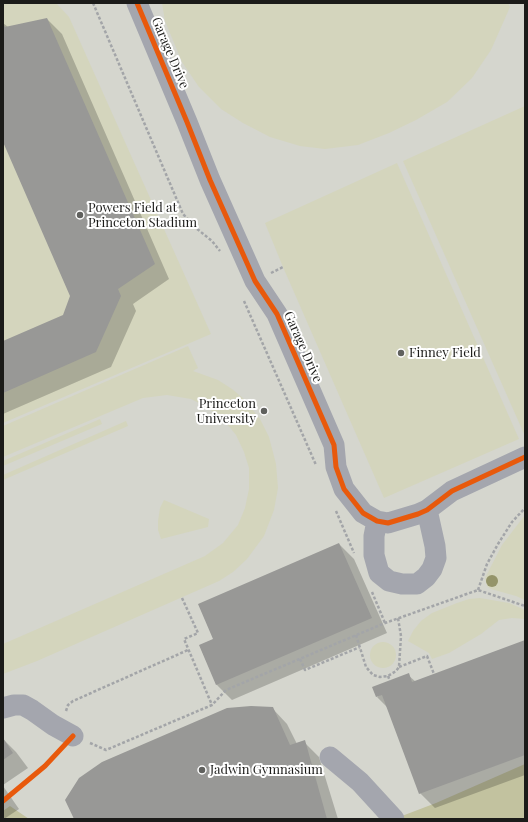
<!DOCTYPE html>
<style>
body{margin:0}
#map{position:relative;width:528px;height:822px;overflow:hidden;background:#e1e2df;font-family:"Playfair Display",serif}
canvas{display:block}
.frame{position:absolute;inset:0;border:4px solid #1b1b19;pointer-events:none}
</style>
<div id="map">
<canvas width="528" height="822"></canvas>
<div class="frame"></div>
</div>
<script>
const c = document.querySelector('canvas').getContext('2d');
c.lineJoin = 'round';
function fill(path, color) { c.fillStyle = color; c.fill(path, 'evenodd'); }
const poly = rows => new Path2D(rows.map(r => 'M' + r).join(''));
function trace(path, color, width, dash) { c.strokeStyle = color; c.lineWidth = width; c.lineCap = dash ? 'butt' : 'round'; c.setLineDash(dash || []); c.stroke(path); }
function drawText(font, color, halo, rows, align = 'center') {
  c.font = font + ' "Playfair Display",serif'; c.lineWidth = 4; c.setLineDash([]); c.textBaseline = 'middle'; c.strokeStyle = halo; c.fillStyle = color; for (const [text, x, y, turn = 0] of rows) {
    c.save(); c.translate(x, y); c.rotate((+turn || 0) * Math.PI / 180); c.textAlign = isNaN(turn) ? turn : align; if (halo) c.strokeText(text, 0, 0); c.fillText(text, 0, 0); c.restore();
  }
}
fill(poly([
 [3,3,525,3,525,819,3,819]
]), '#d5d6ce');
fill(poly([
 [3,3,56,3,69,17,211,334,3,423],
 [162,3,508,3,510,7,491,50,472,78,447,102,416,120,389,133,358,145,325,149,300,146,270,137,243,123,221,109,199,87,182,62,165,21],
 [525,106,525,436,403,161],
 [397,163,519,439,384,498,283,267,265,223],
 [188,346,198,368,193,371,218,380,232,389,244,399,260,419,269,437,276,464,278,488,274,510,264,536,247,559,233,572,219,581,37,661,3,674,3,644,205,556,223,543,238,525,245,508,249,489,249,468,244,452,236,435,223,419,207,407,191,399,167,395,143,398,3,457,3,426],
 [100,419,102,424,3,466,3,461],
 [126,421,128,426,3,480,3,475],
 [164,500,209,519,208,527,161,539,158,530,158,521,160,508],
 [525,515,525,600,516,596,491,589,487,586,485,578,502,545],
 [480,598,509,603,525,610,525,619,512,618,499,620,481,634,449,653,432,659,429,653,408,641,413,631,421,621,432,613,457,603,469,599],
 '370 655a13 13 0 1 1 26 0a13 13 0 1 1-26 0Z'
]), '#d4d5bd');
fill(poly([
 [525,764,525,819,394,819,436,803],
 [10,806,29,819,3,819,3,811]
]), '#c2c29f');
fill(poly([
 [47,19,62,34,169,279,133,304,136,311,111,367,3,414,3,342,64,316,71,296,3,139,3,23,8,27],
 [339,544,354,559,387,633,232,700,217,685,200,646,214,639],
 [525,641,525,775,435,808,420,793,388,708,377,697,408,675,416,682],
 [272,708,287,724,297,744,304,742,319,757,338,819,75,819],
 [3,739,16,752,28,768,3,785],
 [3,786,19,809,4,819,3,819]
]), '#0003');
fill(poly([
 [47,18,155,264,118,289,121,296,96,352,3,393,3,341,63,315,70,296,3,142,3,24,5,27],
 [339,543,372,618,216,685,199,645,213,639,198,604],
 [525,640,525,755,419,794,382,695,376,697,372,687,409,673,412,682],
 [251,706,273,707,290,745,305,740,327,819,74,819,65,800,79,778,102,762,227,708],
 [3,738,13,753,3,760]
]), '#989896');
trace(poly([
 [93,3,183,214,196,228,212,241,220,251],
 [271,273,283,267],
 [244,301,316,465],
 [336,511,354,553],
 [478,590,487,564,498,544,512,522,525,508],
 [372,592,385,623],
 [182,598,198,633,184,639,212,705],
 [356,635,366,667,373,675,380,677,388,676,396,671,399,667,401,636,398,618],
 [300,659,305,670,360,647],
 [399,667,427,656,434,674],
 [388,676,390,681],
 [66,711,68,705,73,701,188,650],
 [90,743,106,750,212,705,226,690,385,623,478,590,525,606],
 [3,801,45,766,60,749]
]), '#a3a5a8', 2.5, [3, 2]);
trace(poly([
 [137,3,187,122,210,180,255,281,277,314,334,445,336,467,344,489,363,513,377,521,388,523,418,514,427,510,452,491,525,457],
 [377,521,374,536,374,555,379,573,389,581,402,584,417,584,426,577,432,569,436,558,435,546,427,510],
 [3,708,14,705,23,705,32,710,53,725,73,736],
 [330,757,360,782,394,819]
]), '#a4a6ae', 21);
trace(poly([
 [137,3,187,122,210,180,255,281,277,314,334,445,336,467,344,489,363,513,377,521,388,523,418,514,427,510,452,491,525,457],
 [3,801,45,766,73,736]
]), '#e8590c', 5);
c.fillStyle = '#949469';
for (const [x, y] of [
 [492,581]
]) { c.beginPath(); c.arc(x, y, 6, 0, 2 * Math.PI); c.fill(); }
for (const [x, y, r, color] of [
 [80,215,4,"#60615e"],
 [401,353,4,"#60615e"],
 [264,411,4,"#60615e"],
 [202,770,4,"#60615e"]
]) { const dot = new Path2D(); dot.arc(x, y, r, 0, 2 * Math.PI); c.fillStyle = color; c.fill(dot); trace(dot, '#fff', 1.5); }
drawText('13px', '#1b1b19', '#fff', [
 ["Garage Drive",170,53,67],
 ["Garage Drive",303,347,66]
]);
drawText('13px', '#1b1b19', '#fff', [
 ["Powers Field at",88,208],
 ["Princeton Stadium",88,223],
 ["Finney Field",409,353],
 ["Princeton",256,404,"right"],
 ["University",256,419,"right"],
 ["Jadwin Gymnasium",210,770]
], 'left');
</script>
